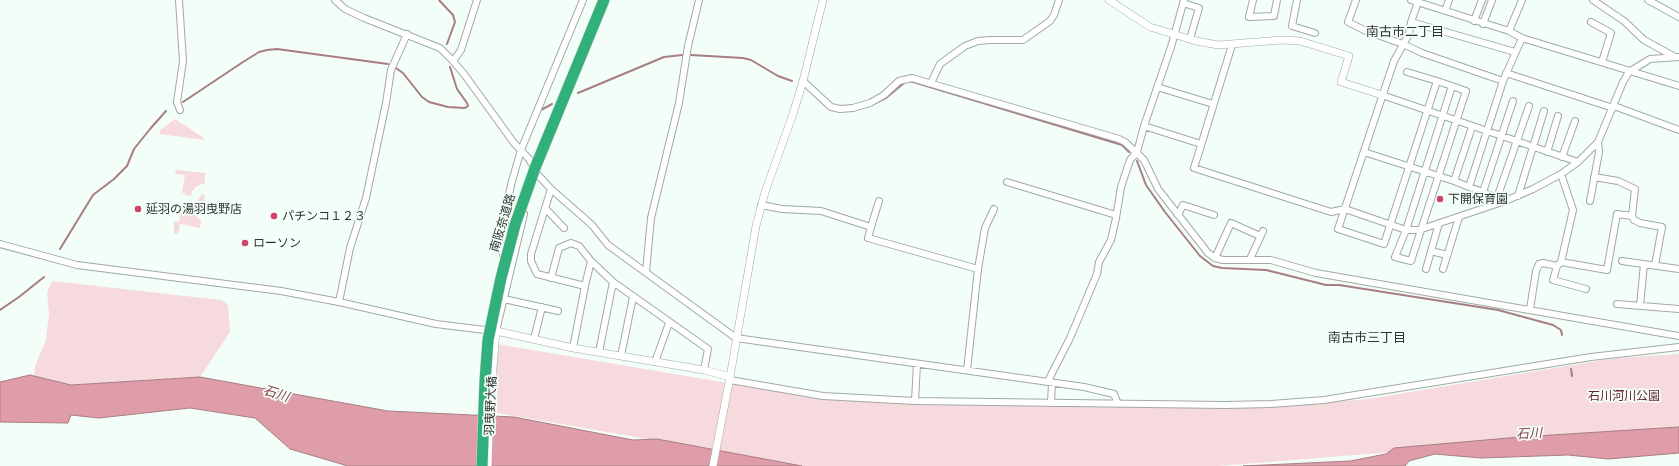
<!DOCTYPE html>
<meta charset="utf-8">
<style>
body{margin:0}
canvas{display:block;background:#f2fef7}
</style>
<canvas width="1679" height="466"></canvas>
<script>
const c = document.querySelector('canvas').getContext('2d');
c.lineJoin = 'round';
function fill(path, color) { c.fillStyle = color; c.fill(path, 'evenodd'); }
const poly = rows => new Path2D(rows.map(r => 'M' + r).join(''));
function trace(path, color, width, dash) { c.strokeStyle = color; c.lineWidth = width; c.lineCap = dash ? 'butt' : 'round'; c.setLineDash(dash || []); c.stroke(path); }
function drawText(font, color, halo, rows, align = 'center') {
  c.font = font + ' "Work Sans","Noto Sans JP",sans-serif'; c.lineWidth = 3.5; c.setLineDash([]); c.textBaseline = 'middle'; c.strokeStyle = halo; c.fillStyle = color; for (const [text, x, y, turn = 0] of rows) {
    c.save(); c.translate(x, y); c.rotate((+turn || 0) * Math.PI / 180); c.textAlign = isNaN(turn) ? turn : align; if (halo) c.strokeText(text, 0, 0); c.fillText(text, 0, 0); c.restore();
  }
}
fill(poly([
 [175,119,204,138,204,140,160,134,160,130],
 [176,170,205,173,205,183,197,186,192,191,191,196,185,195,185,193,182,193,185,175,175,174],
 [202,194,205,196,203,209,200,210,197,204,198,200],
 [184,203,190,204,192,213,201,220,200,228,180,224,178,234,174,234,174,221,179,222,181,205,184,205],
 [52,281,221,300,228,305,230,332,200,377,71,385,34,376,35,366,46,340,49,313,47,292],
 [497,344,816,398,935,405,1263,408,1368,399,1615,358,1679,354,1679,432,1506,443,1218,466,803,466,497,413]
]), '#f6dade');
const water = poly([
 [30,375,71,385,200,377,388,411,514,417,633,440,657,439,802,466,348,466,290,449,255,418,190,408,99,418,71,415,68,423,0,422,0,382,30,375],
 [1679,427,1679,453,1608,459,1568,455,1481,458,1435,454,1409,461,1405,466,1243,466,1350,461,1386,454,1394,448,1520,437,1679,427]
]);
fill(water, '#de9da8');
trace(water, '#a97d84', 1);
trace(poly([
 [439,0,453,15,455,22,447,44],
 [691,55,743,58,751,60,778,76,792,81],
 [396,68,403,73,422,97,429,102,448,107,465,108,468,106,467,103,457,89,450,67],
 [910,81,1122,145,1129,152],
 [811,92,827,107],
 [578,93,664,57,682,55],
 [183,102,243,62,259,52,267,50,277,49,388,64],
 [875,103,886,98,904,83],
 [541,110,552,104],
 [847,111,852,111,871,105],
 [1137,161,1146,185,1165,212,1200,256,1213,266,1222,268,1266,270,1326,285,1339,285,1498,310,1553,325,1561,330,1562,335],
 [60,249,93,195,114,179,127,166,134,149,150,129,166,111],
 [0,310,19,297,44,277],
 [1571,369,1572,376]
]), '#a97d84', 2);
const minor = poly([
 [179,0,183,61,177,102,180,110],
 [335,0,345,9,364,18,440,48,453,61,464,74,514,143,529,159,538,175,551,189,592,225,608,245,736,338,1084,387,1114,394,1118,404],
 [1253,0,1249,17,1274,16,1277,0],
 [1297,0,1292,26,1315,33],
 [1356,0,1348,22,1366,31,1403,44,1422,53,1503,81],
 [1411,0,1509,31,1522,38,1679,86],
 [1593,0,1624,21,1644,40,1675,57],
 [1648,0,1679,17],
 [1418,2,1411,22,1409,34,1394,61,1338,229,1384,244,1437,81],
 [1183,3,1199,8,1190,39],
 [1445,11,1449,0],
 [1474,21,1482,0],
 [1411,22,1515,52],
 [1591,22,1611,33,1602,62],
 [1483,24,1492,0],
 [1509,31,1522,0],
 [1232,45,1194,168,1331,212,1345,209,1406,230,1419,230,1505,201,1533,189,1561,174,1578,162,1598,142,1623,82,1629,72,1650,59,1679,57],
 [453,61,461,50,477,0],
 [1407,72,1437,81,1452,86,1466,91,1411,261,1395,257,1406,230,1452,86],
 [1506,73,1613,108],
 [803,81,831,107,840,109,853,108,870,103,884,95,899,81,912,78,1119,139,1125,142,1144,160,1158,189,1208,253,1215,258,1223,260,1271,260,1316,273,1679,336],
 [931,83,940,64,965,46,978,41,990,40,1023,40,1050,21,1054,15,1059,0],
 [1157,87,1213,104],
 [1382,95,1578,162],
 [1614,106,1679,130],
 [1144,126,1201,144],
 [1364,152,1454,181,1505,201],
 [1547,152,1558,116],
 [1562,157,1575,121],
 [1594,177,1618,181,1635,189,1632,216,1634,220,1640,223,1662,227,1655,265],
 [1454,181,1472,127],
 [1007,182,1116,215],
 [1469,187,1503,81,1522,38],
 [551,189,531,254,531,261,537,274,585,286,591,261,613,282,708,349,704,370],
 [1483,192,1513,101],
 [1518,196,1544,111],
 [1497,198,1529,106],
 [1590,201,1599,152,1598,142],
 [761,205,782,209,821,211,871,227,879,201],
 [545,208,564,228],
 [1178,215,1183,205,1214,215],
 [871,227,868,238,978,269],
 [0,244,77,265,281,291,339,302,436,324,493,331],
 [1431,251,1447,255],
 [503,254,506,207,512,181,521,150,583,0],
 [1215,258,1231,223,1260,236],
 [1250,259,1263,231],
 [1622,261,1679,269],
 [1561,262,1607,270,1617,214,1632,216],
 [1557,266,1553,280,1586,289],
 [1426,269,1439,223],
 [1443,269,1459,217],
 [646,272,651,218,679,103,688,46,699,0],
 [551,278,559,248,571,243,579,246,591,261],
 [504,299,558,311],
 [339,302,350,248,366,198,386,103,391,70,407,34],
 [1617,304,1679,309],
 [1640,306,1644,264],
 [1530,309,1536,271,1539,264,1543,263,1557,266,1561,262,1573,210,1561,174],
 [496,331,524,214],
 [534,339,542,307],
 [573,348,585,286],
 [599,352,613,282],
 [621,356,633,297],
 [655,362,669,323],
 [967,370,978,269,985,228,994,209],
 [730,380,823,396,915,401,1225,405,1271,404,1324,400,1591,357,1679,347],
 [1048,381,1070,338,1097,274,1099,262,1111,240,1116,218,1121,187,1130,160,1137,152,1144,126,1171,47,1184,0],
 [915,401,917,364],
 [1051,403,1052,382]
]);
const tertiary = poly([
 [1109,0,1150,27,1196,41,1218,45,1282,40,1300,41,1349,56,1341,82,1382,95],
 [488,466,490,405,496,331,573,348,704,370,730,377],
 [713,466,730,377,756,226,765,192,793,114,803,81,823,0]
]);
trace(minor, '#a0aaa4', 8);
trace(tertiary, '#a0aaa4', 8);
trace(minor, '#fff', 6);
trace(tertiary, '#fff', 7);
const motorwayBridge = poly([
 [482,466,485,381,488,340,501,278,515,225,535,168,604,0]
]);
trace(motorwayBridge, '#d9dada', 12, []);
trace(motorwayBridge, '#31b07b', 11);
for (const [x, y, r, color] of [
 [1440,199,4,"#d0426a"],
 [138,209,4,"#d0426a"],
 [274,216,4,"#d0426a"],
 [245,243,4,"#d0426a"]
]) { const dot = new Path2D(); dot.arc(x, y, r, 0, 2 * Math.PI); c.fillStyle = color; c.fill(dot); trace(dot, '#f2fef7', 1.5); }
drawText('12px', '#2e3330', '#f2fef7', [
 ["下開保育園",1448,199],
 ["延羽の湯羽曳野店",146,209],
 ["パチンコ１２３",282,216],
 ["ローソン",253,243]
], 'left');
drawText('12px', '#2e3330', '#f2fef7', [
 ["南阪奈道路",503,223,-73],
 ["羽曳野大橋",491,406,-87]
]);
drawText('12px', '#6b1f34', '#f2fef7', [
 ["石川河川公園",1624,396]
]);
drawText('13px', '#2e3330', '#f2fef7', [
 ["南古市二丁目",1405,32],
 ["南古市三丁目",1367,338]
]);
drawText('italic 13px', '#88394c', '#f2fef7', [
 ["石川",276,394,17],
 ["石川",1529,434,-3]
]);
</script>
